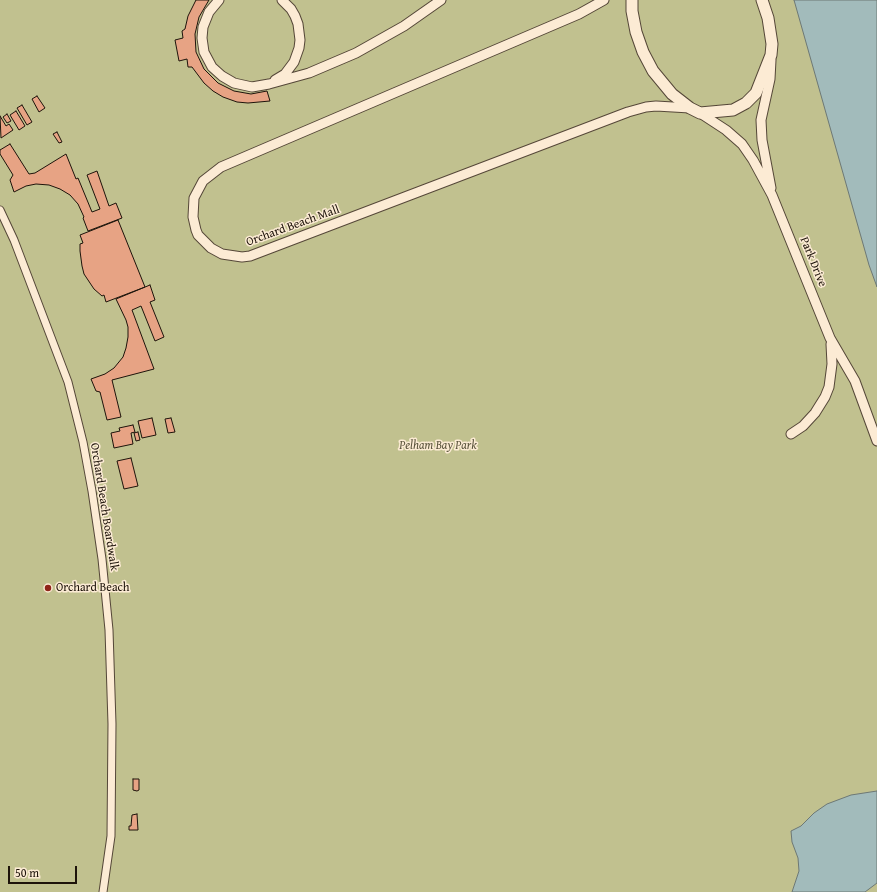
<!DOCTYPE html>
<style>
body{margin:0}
#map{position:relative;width:877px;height:892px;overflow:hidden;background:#fae0bd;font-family:"Gentium Book Plus",serif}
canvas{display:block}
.scale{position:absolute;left:8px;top:866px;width:69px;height:18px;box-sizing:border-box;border:2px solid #1e140b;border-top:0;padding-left:5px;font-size:12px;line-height:14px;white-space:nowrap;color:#1e140b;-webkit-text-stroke:3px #fcebd4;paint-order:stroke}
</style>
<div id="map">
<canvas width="877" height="892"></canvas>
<div class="scale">50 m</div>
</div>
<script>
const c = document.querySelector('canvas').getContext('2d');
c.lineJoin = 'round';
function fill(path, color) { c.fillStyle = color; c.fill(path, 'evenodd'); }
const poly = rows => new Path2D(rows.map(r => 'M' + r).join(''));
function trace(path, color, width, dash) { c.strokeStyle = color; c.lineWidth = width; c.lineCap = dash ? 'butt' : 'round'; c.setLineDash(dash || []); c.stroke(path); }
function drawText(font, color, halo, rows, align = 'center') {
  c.font = font + ' "Gentium Book Plus",serif'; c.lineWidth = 3; c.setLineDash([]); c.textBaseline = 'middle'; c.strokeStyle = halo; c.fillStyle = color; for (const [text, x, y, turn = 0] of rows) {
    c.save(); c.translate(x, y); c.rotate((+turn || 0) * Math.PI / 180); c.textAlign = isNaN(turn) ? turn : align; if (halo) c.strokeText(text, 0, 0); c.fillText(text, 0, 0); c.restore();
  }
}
fill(poly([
 [0,0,824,0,877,226,877,892,0,892]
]), '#c1c18f');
const water = poly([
 [794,0,877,0,877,287,869,265,794,0],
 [877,791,877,883,865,892,792,892,799,871,798,858,792,842,791,831,801,826,814,813,827,804,851,795,877,791]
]);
fill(water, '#a2bbbb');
trace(water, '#6d7875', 1);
const building = poly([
 [196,0,209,0,199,17,195,34,196,52,204,69,218,83,234,91,251,94,267,91,270,101,248,103,237,102,223,97,213,91,204,83,192,67,188,67,187,59,179,61,175,40,183,38,182,31,185,29,188,16,196,0],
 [37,96,45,108,39,112,32,99,37,96],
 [22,105,32,122,27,125,17,108,22,105],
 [16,111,25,126,19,130,10,115,16,111],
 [7,114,11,121,7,123,3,117,7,114],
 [0,116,6,126,9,124,13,130,1,138,0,116],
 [57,132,62,142,59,143,53,134,57,132],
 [10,144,29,174,35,173,66,154,76,179,78,178,92,212,100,209,87,175,97,171,109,206,116,203,122,218,88,231,83,218,84,217,78,204,70,195,60,189,49,185,36,184,26,186,14,192,10,180,13,175,0,154,0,150,10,144],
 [118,220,145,287,106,302,104,295,102,296,94,289,84,274,82,266,80,251,80,244,83,243,80,235,118,220],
 [150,285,155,300,150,302,164,337,155,341,141,306,132,310,154,369,112,380,121,417,107,420,100,392,96,391,91,379,105,374,114,368,123,357,126,348,128,337,128,327,126,320,116,299,150,285],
 [152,418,156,435,142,438,138,421,152,418],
 [171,418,175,432,168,433,165,419,171,418],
 [133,425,135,432,131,433,133,444,114,448,111,433,120,431,119,428,133,425],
 [138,432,140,440,136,441,134,433,138,432],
 [131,458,138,486,124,489,117,461,131,458],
 [133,779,139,779,139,790,137,791,133,790,133,779],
 [137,814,138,830,129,830,129,826,131,826,132,815,137,814]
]);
fill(building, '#e7a384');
trace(building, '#1e140b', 1);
const pedestrian = poly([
 [0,210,14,240,68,382,83,442,92,491,102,559,109,630,112,724,111,836,103,892]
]);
const minor = poly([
 [219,0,209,12,203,27,202,38,204,52,212,67,222,76,234,83,252,87,269,84,309,73,356,53,404,26,441,0],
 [604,0,579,14,221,167,203,181,194,198,193,217,196,230,198,235,211,248,222,254,242,257,250,256,628,112,646,107,656,106,690,108],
 [275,80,285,74,294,62,299,48,300,40,298,24,295,16,291,9,282,0],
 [700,113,726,130,742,144,753,160,772,195,830,338,855,381,877,441],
 [771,188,762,140,761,120,770,79,771,60],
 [791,434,803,426,815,413,825,397,829,387,832,364,831,344]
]);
const tertiary = poly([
 [632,0,632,11,636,32,643,52,653,71,672,94,690,108,700,113,733,110,746,103,756,93,771,55,772,44,768,18,762,0]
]);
trace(pedestrian, '#554738', 9);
trace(minor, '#554738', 11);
trace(tertiary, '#554738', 13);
trace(pedestrian, '#fcebd4', 7);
trace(minor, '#fcebd4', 9);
trace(tertiary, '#fcebd4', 11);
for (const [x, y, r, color] of [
 [48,588,4,"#8f2418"]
]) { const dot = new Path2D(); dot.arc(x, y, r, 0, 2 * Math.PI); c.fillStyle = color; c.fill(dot); trace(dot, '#fcebd4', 1.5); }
drawText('12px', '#1e140b', '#fcebd4', [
 ["Orchard Beach Mall",293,226,-20],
 ["Park Drive",813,262,68],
 ["Orchard Beach Boardwalk",104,507,81]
]);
drawText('italic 12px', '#575139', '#fcebd4', [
 ["Pelham Bay Park",438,446]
]);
drawText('12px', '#1e140b', '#fcebd4', [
 ["Orchard Beach",56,588]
], 'left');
</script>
